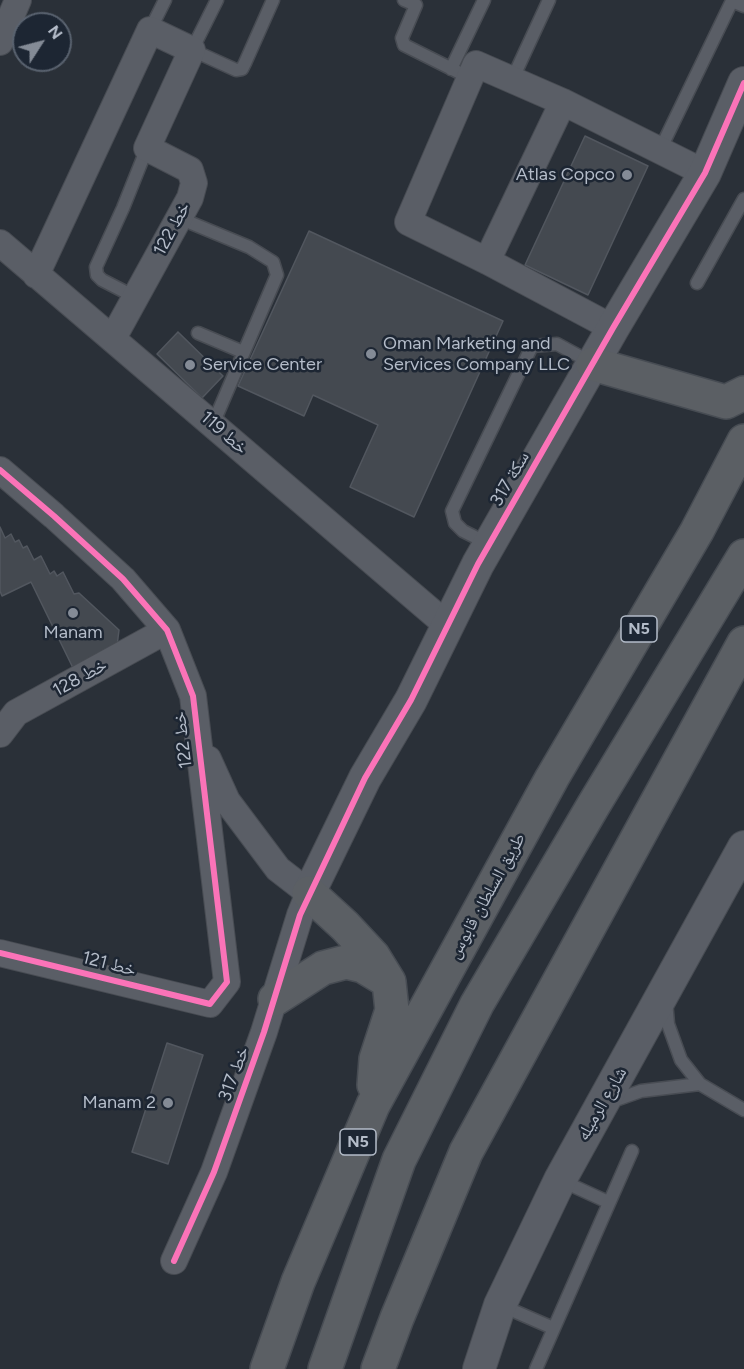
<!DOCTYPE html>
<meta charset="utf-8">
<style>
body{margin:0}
#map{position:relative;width:744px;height:1369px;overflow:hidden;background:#2a3038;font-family:Figtree,sans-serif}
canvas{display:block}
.north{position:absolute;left:12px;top:12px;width:60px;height:60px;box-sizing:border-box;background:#1d2633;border:2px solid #59626f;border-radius:50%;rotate:54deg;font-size:16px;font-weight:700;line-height:24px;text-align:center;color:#b4bcc9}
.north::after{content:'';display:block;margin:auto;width:21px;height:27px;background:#848b96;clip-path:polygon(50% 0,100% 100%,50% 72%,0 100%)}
</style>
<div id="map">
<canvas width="744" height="1369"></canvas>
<div class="north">N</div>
</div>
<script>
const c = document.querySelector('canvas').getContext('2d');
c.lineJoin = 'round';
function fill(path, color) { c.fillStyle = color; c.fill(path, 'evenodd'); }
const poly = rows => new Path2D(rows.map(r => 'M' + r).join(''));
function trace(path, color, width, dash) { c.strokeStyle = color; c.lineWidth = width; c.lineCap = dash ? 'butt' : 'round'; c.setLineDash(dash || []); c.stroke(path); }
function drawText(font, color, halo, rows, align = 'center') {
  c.font = font + ' Figtree,"Noto Naskh Arabic",sans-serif'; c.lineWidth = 5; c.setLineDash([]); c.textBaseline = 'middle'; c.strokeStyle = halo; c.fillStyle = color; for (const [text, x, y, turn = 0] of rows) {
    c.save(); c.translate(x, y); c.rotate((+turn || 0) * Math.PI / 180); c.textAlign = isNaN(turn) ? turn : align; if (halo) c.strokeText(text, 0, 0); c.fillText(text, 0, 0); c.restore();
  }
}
const building = poly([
 [585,136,648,166,588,295,525,265,585,136],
 [309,231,503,321,414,517,350,487,378,425,313,395,304,416,238,386,309,231],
 [178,332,223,376,202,398,157,354,178,332],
 [0,527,5,538,11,534,15,542,19,540,23,548,27,546,34,560,41,556,50,574,54,571,57,576,63,572,74,594,79,593,119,630,117,646,73,668,31,582,2,596,0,591,0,527],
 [167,1043,203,1055,168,1164,132,1152,167,1043]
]);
fill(building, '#444950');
trace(building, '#52575f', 1.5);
const service = poly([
 [217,0,192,50,236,70,242,69,245,63,273,0],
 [404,0,416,5,402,38,404,45,470,78],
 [150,30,165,0],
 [451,69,484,0],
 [512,80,549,0],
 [660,150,732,1,744,6],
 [179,218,249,247,273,262,277,275,213,424],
 [697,283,744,199],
 [135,297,102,280,97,275,96,267,123,208,147,148],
 [198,333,243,352],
 [489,544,463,531,455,523,452,511,532,346,557,344,592,363],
 [666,1001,668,1024,681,1060,700,1084,744,1110],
 [610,1102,641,1091,700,1084],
 [560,1180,608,1202],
 [500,1305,553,1328],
 [536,1369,632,1151]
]);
const minor = poly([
 [0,42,18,0],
 [0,243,447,625],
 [487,261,563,102],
 [36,275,150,30,192,50,147,148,190,170,194,183,190,198,113,338],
 [613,328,487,261,408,222,476,64,563,102,705,173],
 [0,470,54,516,123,579,167,630,193,696,227,982,210,1004,0,953],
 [0,734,16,713,167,630],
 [174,1261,214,1172,264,1032,300,915,309,893,278,869,227,801,208,759]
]);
const tertiary = poly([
 [309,893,365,778,411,700,478,564,613,328,705,173,744,83],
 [479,1369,500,1305,560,1180,744,847]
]);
const trunk = poly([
 [593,364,726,402,744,393],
 [309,893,345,926,373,956,389,982,392,1010,376,1059,374,1085],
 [275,999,323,968,346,962,363,966,388,981],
 [267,1369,298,1282,373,1105,552,778,697,531,744,441],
 [325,1369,399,1160,477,1004,593,806,744,556],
 [378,1369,397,1318,466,1152,744,643]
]);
trace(service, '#484c53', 15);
trace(minor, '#484c53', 28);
trace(tertiary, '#484c53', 34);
trace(trunk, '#474c53', 36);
trace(service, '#5a5e66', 12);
trace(minor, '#5a5e66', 26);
trace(tertiary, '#5a5e66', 32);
trace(trunk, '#5b5f64', 33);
trace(poly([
 [0,470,54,516,123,579,167,630,193,696,227,982,210,1004,0,953],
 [174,1261,214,1172,264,1032,300,915,365,778,411,700,478,564,613,328,705,173,744,83]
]), '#fb73b8', 6);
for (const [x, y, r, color] of [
 [627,175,6,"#848b96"],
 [371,354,6,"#848b96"],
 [190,365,6,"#848b96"],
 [73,613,6,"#848b96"],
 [168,1103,6,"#848b96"]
]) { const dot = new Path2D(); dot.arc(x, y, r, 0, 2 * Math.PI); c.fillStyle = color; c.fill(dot); trace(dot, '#1d2633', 2); }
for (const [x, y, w] of [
 [639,629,36],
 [358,1142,36]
]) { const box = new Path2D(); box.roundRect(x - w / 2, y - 13, w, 26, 4.5); c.fillStyle = '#1d2633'; c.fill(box); trace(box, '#b4bcc9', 1.5); }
drawText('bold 16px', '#b4bcc9', null, [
 ["N5",639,629],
 ["N5",358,1142]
]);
drawText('18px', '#b4bcc9', '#1d2633', [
 ["Atlas Copco",615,175],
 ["Oman Marketing and",383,344,"left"],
 ["Services Company LLC",383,365,"left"],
 ["Service Center",202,365,"left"],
 ["Manam",73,633,"center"],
 ["Manam 2",156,1103]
], 'right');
drawText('18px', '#b4bcc9', '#1d2633', [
 ["خط 122",172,229,-62],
 ["خط 119",224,433,41],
 ["سكة 317",510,479,-60],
 ["خط 128",80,678,-29],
 ["خط 122",183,740,-97],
 ["طريق السلطان قابوس",487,896,-61],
 ["خط 121",109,964,14],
 ["خط 317",234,1074,-70],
 ["شارع الرميله",602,1104,-60]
]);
</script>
